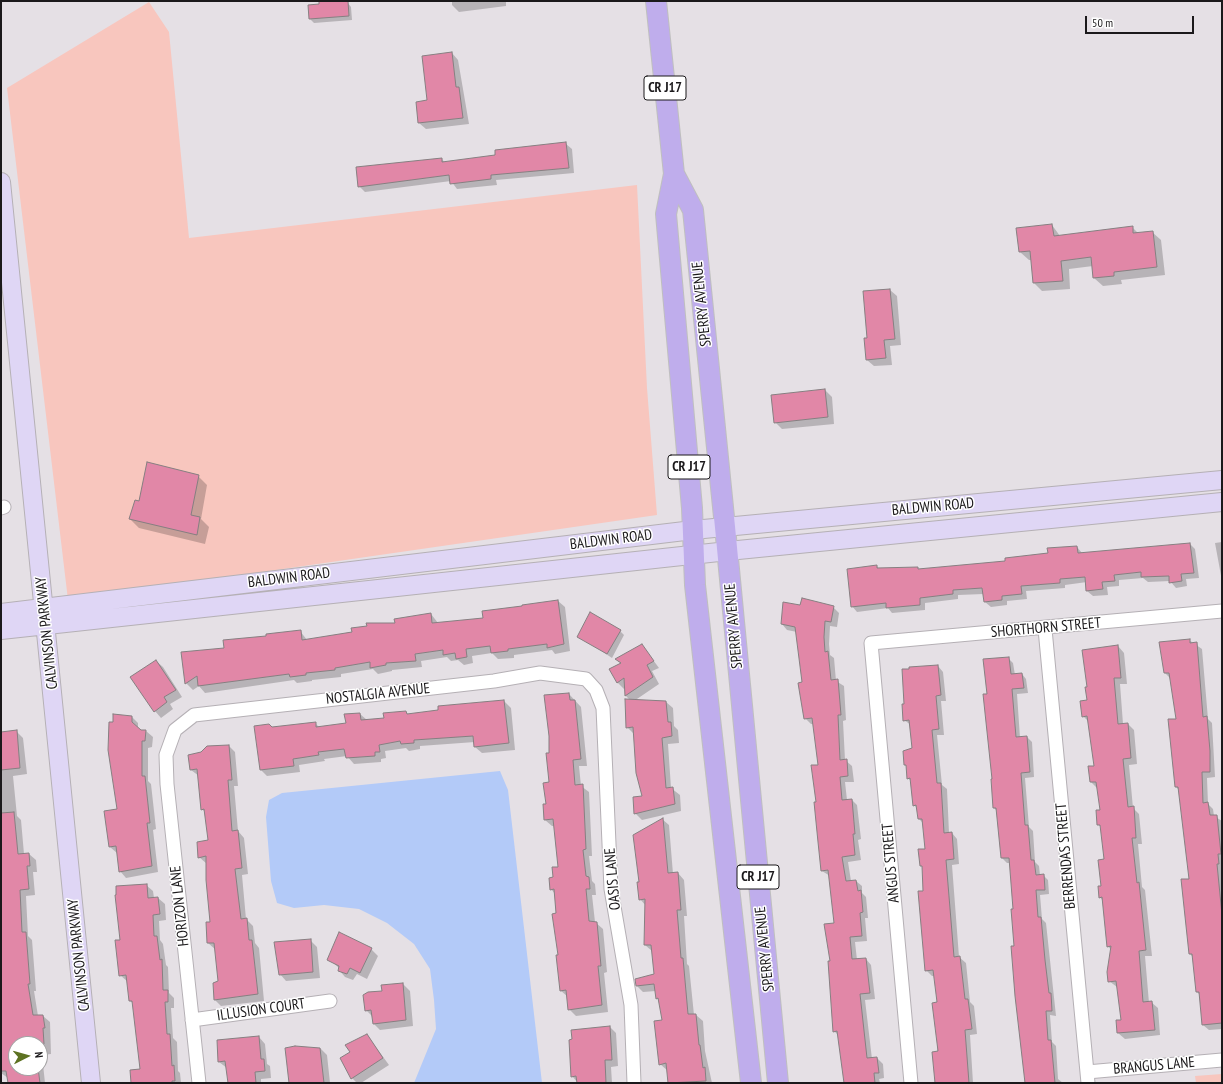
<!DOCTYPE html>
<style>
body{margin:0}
#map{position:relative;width:1223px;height:1084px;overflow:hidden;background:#e5e0e5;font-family:"PT Sans Narrow",sans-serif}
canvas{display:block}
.frame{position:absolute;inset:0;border:2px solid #1b191b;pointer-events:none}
.north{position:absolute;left:8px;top:1036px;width:40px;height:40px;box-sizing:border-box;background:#fff;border:1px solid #a4a3a4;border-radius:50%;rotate:84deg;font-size:11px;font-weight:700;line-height:16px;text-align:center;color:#1b191b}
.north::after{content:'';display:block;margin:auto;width:14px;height:18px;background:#5d7222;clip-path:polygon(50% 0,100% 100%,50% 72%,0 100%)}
.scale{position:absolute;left:1085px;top:16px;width:109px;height:18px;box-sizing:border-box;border:2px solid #1b191b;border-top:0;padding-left:5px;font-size:12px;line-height:14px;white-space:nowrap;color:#1b191b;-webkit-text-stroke:3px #fff;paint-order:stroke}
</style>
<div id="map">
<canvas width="1223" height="1084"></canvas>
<div class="frame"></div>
<div class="north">N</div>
<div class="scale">50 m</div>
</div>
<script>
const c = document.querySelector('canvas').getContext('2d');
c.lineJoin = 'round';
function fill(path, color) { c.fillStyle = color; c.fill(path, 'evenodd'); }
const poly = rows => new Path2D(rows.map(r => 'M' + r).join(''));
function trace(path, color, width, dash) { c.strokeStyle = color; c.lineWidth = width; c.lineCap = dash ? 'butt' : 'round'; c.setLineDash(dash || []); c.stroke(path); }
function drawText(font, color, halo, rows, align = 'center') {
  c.font = font + ' "PT Sans Narrow",sans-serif'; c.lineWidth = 3; c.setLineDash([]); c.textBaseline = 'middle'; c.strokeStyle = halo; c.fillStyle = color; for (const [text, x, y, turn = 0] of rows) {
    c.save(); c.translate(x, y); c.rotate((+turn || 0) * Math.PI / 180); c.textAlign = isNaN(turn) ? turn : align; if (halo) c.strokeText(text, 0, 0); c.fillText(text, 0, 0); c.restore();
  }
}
fill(poly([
 [149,2,169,32,189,238,637,185,647,388,657,515,68,600,7,88],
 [1222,1074,1222,1083,1196,1083,1195,1076]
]), '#f8c6be');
fill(poly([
 [500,771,508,790,542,1083,414,1083,436,1029,434,1000,430,969,414,944,387,923,359,909,324,905,294,908,277,903,271,881,266,817,269,800,282,793]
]), '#b3caf8');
fill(poly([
 [320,1,347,2,351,7,352,20,314,23,310,19,320,5],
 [452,1,506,1,506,6,459,12,452,5],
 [452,53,458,60,469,124,426,129,419,123,417,103,428,101],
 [566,144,572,149,574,173,496,180,497,185,457,189,451,181,365,192,359,186,442,159,445,163,496,156],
 [1052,225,1060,236,1132,227,1139,234,1152,232,1161,240,1165,275,1121,280,1122,284,1103,286,1094,278,1093,266,1069,269,1070,289,1042,291,1034,283,1032,260,1029,260,1020,252],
 [890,290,897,296,901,345,890,346,892,365,874,366,867,360,868,339],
 [825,390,832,397,834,424,782,429,775,422],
 [198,476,207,485,201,519,209,527,205,544,139,528,130,519,140,502],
 [1222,542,1222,581,1215,543],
 [1190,544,1195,549,1199,578,1186,579,1187,586,1176,588,1170,581,1148,582,1143,578,1119,580,1119,586,1107,587,1108,595,1093,596,1087,591,1087,582,1065,585,1065,588,1026,591,1027,599,1007,601,1007,605,991,607,985,602,984,594,958,595,958,599,925,603,925,610,892,613,888,608,857,612,852,606,877,566,879,569,917,568,920,570,1006,562,1077,547,1082,553],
 [558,601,565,607,570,651,555,654,552,650,514,655,514,658,498,659,492,653,472,656,473,663,464,665,458,660,451,661,447,657,421,661,422,667,392,670,392,671,378,674,373,669,341,674,341,677,312,680,312,681,297,683,294,680,205,693,199,686,193,690,186,683,182,653,225,649,267,637,300,631,307,640,396,624,431,614,438,623,484,618,523,607],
 [801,606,833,607,839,613,837,627,830,626,829,644,830,655,834,658,836,681,844,686,846,720,843,721,845,760,852,766,854,782,845,782,847,800,852,800,857,805,861,839,858,840,861,860,848,862,851,881,856,881,862,886,862,893,866,897,868,918,865,918,867,941,855,942,857,960,866,959,871,965,875,999,865,1000,872,1059,877,1058,883,1064,884,1078,879,1079,880,1083,845,1083,838,1035,834,1031,831,962,835,924,830,876,822,871,817,803,819,766,814,724,811,724,805,718,803,683,797,632,787,630,782,624],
 [620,631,624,635,612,658,579,636],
 [1189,640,1202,649,1208,719,1212,723,1215,777,1207,778,1208,804,1213,809,1214,816,1222,821,1222,1029,1209,1030,1203,1025,1200,995,1197,992,1193,957,1190,954,1190,880,1179,790,1176,787,1177,720,1171,679,1165,673],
 [642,645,659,668,652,671,659,684,634,701,666,702,673,708,674,726,678,730,679,743,668,744,671,788,680,795,681,811,642,820,635,813,643,797,634,734,627,727,631,701,626,696,625,688,624,689,617,682,621,664,617,659],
 [1118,646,1124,653,1127,684,1120,684,1123,724,1128,724,1134,730,1137,764,1129,765,1133,808,1139,814,1142,844,1138,844,1142,887,1145,890,1152,956,1145,956,1149,1003,1151,1002,1158,1008,1160,1035,1125,1039,1118,1033,1117,1021,1122,1021,1117,987,1109,981,1111,950,1108,946,1103,901,1100,897,1105,860,1101,827,1098,824,1101,811,1097,788,1091,782,1089,767,1095,767,1089,722,1083,716,1088,701,1088,688],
 [1008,658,1013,663,1015,675,1022,674,1026,679,1028,693,1017,694,1020,738,1027,737,1032,742,1034,777,1025,778,1029,827,1033,831,1035,862,1039,866,1040,875,1043,875,1048,880,1049,894,1040,895,1042,919,1046,923,1056,1016,1050,1015,1052,1042,1056,1046,1058,1079,1063,1083,1022,1083,1026,1082,1015,947,1014,910,1010,863,1007,863,1002,858,998,812,994,808,988,695],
 [156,661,163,667,182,697,170,704,173,709,161,718,155,711],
 [938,666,943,672,946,701,941,701,944,735,937,735,942,785,947,789,949,833,952,833,957,839,959,864,952,865,959,957,966,963,970,1002,974,1006,977,1034,970,1035,973,1083,937,1083,938,1003,935,976,932,976,926,970,923,868,921,865,926,850,924,824,919,819,918,809,914,805,911,781,908,778,907,767,905,765,913,749,911,725,904,720,905,705],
 [569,694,581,707,587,766,579,766,581,786,589,792,592,856,589,856,592,881,595,884,596,895,592,895,595,922,603,929,607,972,604,973,608,1012,576,1016,569,1009,568,997,560,990,555,894,551,889,559,868,555,826,552,826,545,820,544,805,547,805,550,783,550,754],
 [504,701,511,708,515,750,482,753,475,747,475,742,420,746,420,749,409,751,406,748,385,751,386,758,381,759,381,762,354,764,347,756,324,759,325,761,299,765,300,772,267,776,261,770,271,728,315,723,320,728,348,724,345,715,360,714,367,720,385,719,406,712,408,715],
 [132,717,138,723,138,728,141,731,146,731,153,737,152,747,148,748,148,781,151,784,156,829,153,830,158,872,126,878,120,871,117,853,110,847,118,810],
 [17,732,23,738,27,774,13,776,17,816,21,820,24,854,29,854,36,860,37,872,33,872,35,895,26,896,28,936,32,940,36,991,34,991,38,1016,43,1016,50,1022,51,1054,42,1055,45,1083,9,1083,8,1078,1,1073,1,733],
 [16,1044,40,1044,40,1068,16,1068],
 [229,746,235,752,238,786,234,786,238,831,244,838,248,874,242,875,246,919,253,926,255,943,259,948,264,1001,221,1006,215,1000,219,982,216,950,208,943,207,923,211,923,207,864,199,857,209,841,205,812,202,809,199,776,191,770,189,755],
 [662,819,669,825,673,874,678,873,684,880,687,916,684,916,687,964,689,966,694,1015,696,1015,703,1021,705,1051,712,1083,669,1083,668,1071,660,1064,663,1021,659,1001,657,998,656,991,643,992,637,986,655,975,652,951,645,945,646,906,640,899,640,883],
 [146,885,153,891,154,898,158,898,165,904,166,920,159,921,160,940,163,944,166,965,168,967,169,993,174,998,174,1008,171,1008,173,1038,177,1042,178,1071,180,1073,181,1083,132,1083,141,1070,134,1004,130,1001,128,982,120,975,121,940],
 [310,940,317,947,320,978,286,981,280,974],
 [371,949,378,956,367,979,357,974,353,980,345,977,339,970,339,968,329,959],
 [403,984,410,991,413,1026,380,1030,374,1024,373,1017,366,1010,383,992],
 [610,1027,616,1033,618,1066,611,1067,612,1083,578,1083,572,1076],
 [367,1035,389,1065,361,1083,357,1083,352,1078,351,1053],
 [259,1037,265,1044,267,1064,270,1066,271,1078,261,1079,261,1083,229,1083,227,1068,219,1062],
 [320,1048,327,1055,330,1083,290,1083]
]), '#0003');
const building = poly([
 [319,1,348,1,349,16,309,19,308,5,319,4,319,1],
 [452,52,456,87,459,87,463,118,418,123,416,102,427,100,422,56,452,52],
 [566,142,569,168,491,175,491,179,450,184,449,175,358,187,356,167,442,158,442,162,495,155,495,150,566,142],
 [1052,224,1054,236,1133,226,1133,233,1153,231,1157,267,1114,272,1114,276,1093,278,1091,257,1061,261,1063,281,1033,283,1030,251,1019,252,1016,228,1052,224],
 [890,289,895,339,884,340,886,358,866,360,864,338,867,338,863,291,890,289],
 [825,389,828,417,774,423,771,395,825,389],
 [147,462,199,475,191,515,200,517,197,535,129,519,135,500,139,501,147,462],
 [1190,543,1194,573,1181,574,1182,581,1169,583,1169,576,1141,577,1141,572,1114,575,1115,581,1102,582,1103,589,1086,591,1085,577,1060,579,1060,583,1021,586,1022,594,1002,596,1002,600,984,602,982,588,953,590,953,594,920,598,920,605,886,608,886,603,851,607,847,569,877,565,877,568,918,567,918,569,1005,561,1005,558,1048,553,1047,548,1077,546,1078,553,1190,543],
 [802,598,834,606,831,622,825,621,824,637,825,652,828,651,831,680,838,679,841,715,838,715,840,760,847,759,848,776,840,777,842,800,852,799,855,834,853,834,855,855,842,857,846,881,856,880,858,891,861,890,863,912,860,913,862,936,850,937,852,959,866,958,870,993,860,994,867,1058,877,1057,879,1073,874,1073,875,1083,844,1083,837,1031,833,1032,828,961,830,961,824,924,834,923,828,870,821,871,818,842,814,802,816,802,811,765,818,765,812,718,804,719,798,683,802,682,795,627,781,624,783,602,800,605,802,598],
 [558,600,564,644,547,648,547,644,508,649,508,651,491,653,490,646,466,649,467,657,456,659,455,653,443,655,443,650,415,654,416,661,386,663,386,665,370,668,370,662,335,668,335,670,306,673,306,675,290,677,289,674,198,686,197,676,185,684,181,652,224,648,223,640,266,636,266,634,301,630,302,640,352,632,351,628,367,626,366,623,395,623,394,619,431,613,432,623,483,618,482,611,522,606,522,605,558,600],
 [590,612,621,630,607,654,577,637,590,612],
 [1190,639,1190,643,1197,642,1203,717,1207,716,1210,751,1210,772,1202,772,1203,803,1208,802,1210,815,1217,815,1221,854,1218,854,1219,864,1217,864,1222,915,1222,1023,1202,1025,1199,992,1196,992,1192,954,1189,954,1181,879,1189,879,1178,787,1175,787,1168,719,1176,719,1169,673,1164,673,1159,642,1190,639],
 [642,644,654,661,647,665,653,677,625,696,624,678,617,683,609,669,621,663,615,659,642,644],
 [1118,645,1121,678,1114,678,1118,724,1128,723,1131,758,1123,759,1128,807,1134,806,1136,838,1132,838,1137,883,1139,882,1146,950,1139,951,1143,1002,1152,1001,1155,1030,1117,1033,1116,1020,1121,1020,1116,981,1108,982,1107,972,1111,946,1107,947,1102,897,1099,898,1098,886,1101,886,1098,860,1104,859,1100,825,1097,825,1096,810,1100,810,1096,782,1090,782,1088,766,1094,766,1087,716,1082,717,1080,701,1087,700,1085,687,1087,687,1082,650,1118,645],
 [1009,657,1011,674,1022,673,1024,688,1012,689,1016,737,1027,736,1030,772,1021,773,1025,825,1028,825,1031,860,1034,860,1036,875,1044,874,1045,890,1036,890,1038,917,1041,917,1045,960,1049,993,1051,993,1052,1011,1046,1011,1048,1040,1051,1040,1055,1083,1025,1083,1015,996,1011,946,1014,946,1011,909,1013,909,1009,858,1001,858,996,808,993,808,991,779,992,779,983,694,987,694,983,659,1009,657],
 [156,660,176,690,164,697,167,702,154,712,130,677,156,660],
 [938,665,941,695,936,696,939,729,932,730,937,783,941,783,944,833,952,832,954,859,946,860,954,957,960,956,965,999,968,999,972,1029,965,1030,969,1083,935,1083,932,1052,938,1051,932,1003,937,1002,933,970,925,971,918,891,923,891,922,866,920,866,918,849,925,849,922,819,918,819,916,805,913,806,910,778,907,779,906,765,904,765,903,751,912,748,909,720,903,721,902,704,904,704,902,669,909,669,909,667,938,665],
 [569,693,570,700,575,700,581,759,573,760,575,785,583,784,586,849,583,850,586,876,589,877,590,889,586,889,589,921,597,922,601,966,598,966,602,1005,568,1010,566,990,560,991,556,955,558,955,552,914,556,913,554,889,550,890,549,878,553,877,552,867,558,867,553,819,544,820,543,804,546,804,543,783,549,782,546,753,549,753,549,736,544,695,569,693],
 [625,699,666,701,668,722,671,722,672,736,662,738,666,788,673,787,675,804,634,814,633,797,642,796,636,773,633,727,626,728,625,699],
 [504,700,509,743,474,747,473,736,414,740,414,743,401,744,400,741,379,745,380,752,375,752,375,756,346,758,344,749,318,752,319,755,293,759,294,766,260,770,254,726,269,724,272,727,316,722,316,727,346,723,344,714,360,713,361,720,384,718,383,713,406,711,407,714,438,710,438,706,504,700],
 [113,714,132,716,132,722,141,730,146,730,145,741,142,741,142,776,145,776,150,823,147,823,152,866,119,872,116,846,109,847,104,811,117,809,108,750,109,722,113,722,113,714],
 [17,730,20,768,1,770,1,732,17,730],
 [229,745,232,780,228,780,232,831,238,830,242,868,235,869,241,919,247,918,249,940,252,940,258,994,214,1000,213,983,218,981,214,943,207,943,206,922,210,922,206,880,206,856,198,858,197,842,208,840,204,809,201,810,197,769,190,770,188,755,201,752,207,746,229,745],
 [14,812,18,854,29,853,30,866,27,866,29,889,20,890,22,932,26,932,30,984,28,984,33,1015,43,1015,45,1028,43,1028,44,1044,16,1044,16,1068,38,1068,40,1083,8,1083,6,1071,1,1071,1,813,14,812],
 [663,818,668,873,678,872,681,910,677,910,681,958,683,958,688,1014,696,1014,699,1045,700,1045,703,1068,705,1067,706,1081,668,1083,666,1063,659,1065,654,1021,662,1020,658,998,656,999,654,984,636,986,635,979,654,974,651,945,644,945,645,899,639,900,637,882,639,882,633,835,663,818],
 [147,884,148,898,158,897,160,914,153,915,154,936,157,936,160,960,162,959,163,990,168,990,168,1002,165,1002,167,1034,170,1034,172,1066,174,1065,175,1081,172,1081,172,1083,131,1083,130,1070,140,1069,132,1001,129,1001,126,975,119,976,115,940,120,940,115,895,116,895,116,886,147,884],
 [339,932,372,948,360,973,350,968,347,974,338,971,339,966,327,960,339,932],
 [311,939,313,972,279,975,274,942,311,939],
 [403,983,406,1020,373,1024,371,1010,365,1011,363,995,368,992,382,991,381,985,403,983],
 [610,1026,612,1060,605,1060,606,1083,577,1083,576,1076,571,1077,569,1040,572,1039,571,1030,610,1026],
 [367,1034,383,1058,351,1079,340,1058,350,1052,345,1045,367,1034],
 [259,1036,261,1059,264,1059,265,1071,255,1072,256,1083,228,1083,225,1061,218,1062,217,1040,259,1036],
 [295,1046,320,1048,324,1083,289,1083,285,1048,295,1046]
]);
fill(building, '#e187a7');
trace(building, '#867f81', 1);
const street = poly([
 [1,508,4,507],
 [1045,629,1088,1083],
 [192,1020,330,1001],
 [1087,1072,1222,1060],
 [199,1083,167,784,166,755,175,730,194,715,494,681,540,673,586,679,596,690,603,708,611,889,631,1005,634,1083],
 [911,1083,871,643,1222,611]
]);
const secondary = poly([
 [1,182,91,1083],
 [1,613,693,530,1222,480],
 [1,630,728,551,1222,502]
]);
const primary = poly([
 [656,1,674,174,666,214,692,508,695,585,751,1083],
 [674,174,693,210,725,527,778,1083]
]);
trace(street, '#b5b0b5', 15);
trace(secondary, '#b5b0b5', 20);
trace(primary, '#bfbfbf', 22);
trace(street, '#fff', 13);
trace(secondary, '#dfd6f5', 18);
trace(primary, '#bfadec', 20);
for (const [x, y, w] of [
 [665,88,42],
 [689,467,42],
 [758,877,42]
]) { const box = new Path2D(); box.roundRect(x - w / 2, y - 12, w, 24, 3); c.fillStyle = '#fff'; c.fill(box); trace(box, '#1b191b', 1); }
drawText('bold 14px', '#1b191b', null, [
 ["CR J17",665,88],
 ["CR J17",689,467],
 ["CR J17",758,877]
]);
drawText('15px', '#1b191b', '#fff', [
 ["SPERRY AVENUE",702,304,-96],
 ["BALDWIN ROAD",933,507,-5],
 ["BALDWIN ROAD",611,540,-7],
 ["BALDWIN ROAD",289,578,-7],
 ["SPERRY AVENUE",734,626,-95],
 ["SHORTHORN STREET",1046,628,-5],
 ["CALVINSON PARKWAY",47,633,-96],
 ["NOSTALGIA AVENUE",378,694,-6],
 ["BERRENDAS STREET",1066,856,-95],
 ["ANGUS STREET",891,863,-95],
 ["OASIS LANE",613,879,-95],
 ["HORIZON LANE",180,906,-96],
 ["SPERRY AVENUE",765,949,-96],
 ["CALVINSON PARKWAY",79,955,-96],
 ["ILLUSION COURT",261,1010,-8],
 ["BRANGUS LANE",1154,1066,-5]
]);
</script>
